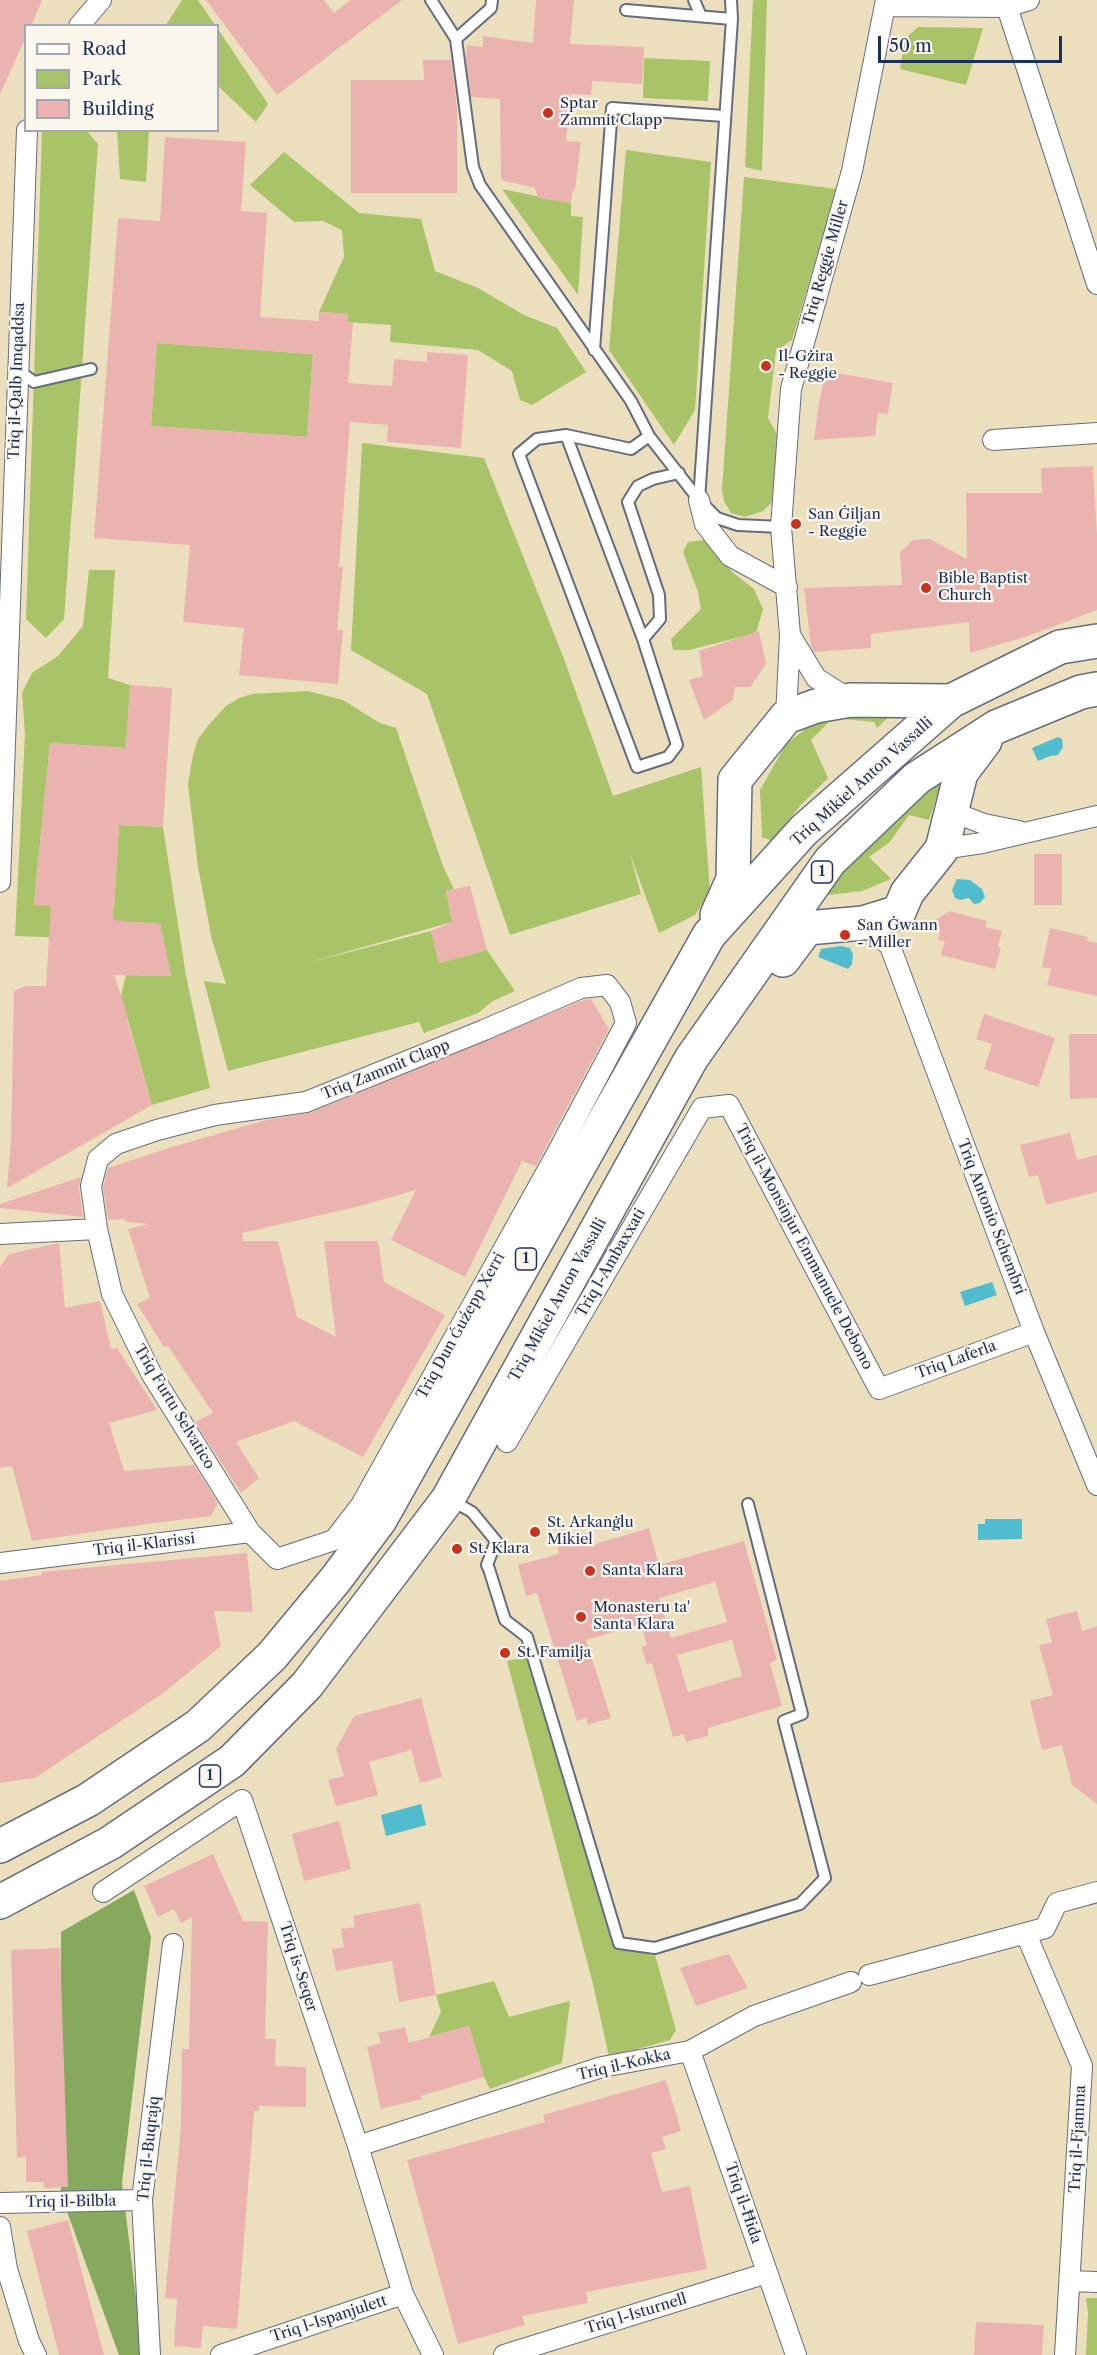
<!DOCTYPE html>
<meta charset="utf-8">
<style>
body{margin:0}
#map{position:relative;width:1097px;height:2355px;overflow:hidden;background:#ecdfbd;font-family:"Libre Caslon Text",serif}
canvas{display:block}
.legend{position:absolute;left:24px;top:24px;width:195px;height:108px;box-sizing:border-box;background:#fbf7ec;border:2px solid #a1a7b3;margin:0;padding:8px 10px;list-style:none;font-size:18px;color:#1b2f5e}
.legend li{display:flex;align-items:center;gap:12px;height:30px}
.legend b{width:30px;border:2px solid #a1a7b3}
.scale{position:absolute;left:878px;top:36px;width:184px;height:27px;box-sizing:border-box;border:3px solid #1b2f5e;border-top:0;padding-left:8px;font-size:18px;line-height:21px;white-space:nowrap;color:#1b2f5e;-webkit-text-stroke:4px #fbf7ec;paint-order:stroke}
</style>
<div id="map">
<canvas width="1097" height="2355"></canvas>
<ul class="legend">
<li><b style="height:8px;background:#fff"></b>Road</li>
<li><b style="height:16px;background:#a9c369"></b>Park</li>
<li><b style="height:16px;background:#ebb3b0"></b>Building</li>
</ul>
<div class="scale">50 m</div>
</div>
<script>
const c = document.querySelector('canvas').getContext('2d');
c.lineJoin = 'round';
function fill(path, color) { c.fillStyle = color; c.fill(path, 'evenodd'); }
const poly = rows => new Path2D(rows.map(r => 'M' + r).join(''));
function trace(path, color, width, dash) { c.strokeStyle = color; c.lineWidth = width; c.lineCap = dash ? 'butt' : 'round'; c.setLineDash(dash || []); c.stroke(path); }
function drawText(font, color, halo, rows, align = 'center') {
  c.font = font + ' "Libre Caslon Text",serif'; c.lineWidth = 4.5; c.setLineDash([]); c.textBaseline = 'middle'; c.strokeStyle = halo; c.fillStyle = color; for (const [text, x, y, turn = 0] of rows) {
    c.save(); c.translate(x, y); c.rotate((+turn || 0) * Math.PI / 180); c.textAlign = isNaN(turn) ? turn : align; if (halo) c.strokeText(text, 0, 0); c.fillText(text, 0, 0); c.restore();
  }
}
fill(poly([
 [182,0,198,0,215,25,166,25],
 [753,0,767,0,762,171,745,167],
 [918,27,983,28,966,85,900,69,905,39],
 [218,29,268,104,256,122,218,86],
 [644,58,710,61,708,101,643,98],
 [42,131,87,131,98,144,64,619,46,638,26,619],
 [117,131,149,131,146,182,120,179],
 [626,150,711,162,695,410,674,445,609,350],
 [284,152,359,213,421,219,435,271,478,288,524,315,557,328,586,372,532,405,520,400,512,371,478,350,390,342,391,325,347,322,348,314,319,312,344,257,342,230,323,221,294,222,250,185],
 [744,177,837,189,792,340,776,351,768,418,778,436,772,502,763,511,745,517,731,513,724,501,722,489],
 [502,189,571,203,571,216,583,217,578,295],
 [157,343,313,354,307,437,151,426],
 [362,443,484,458,564,659,613,796,701,767,710,892,695,915,659,933,630,854,641,894,510,935,427,694,351,650],
 [706,540,732,572,754,589,763,609,756,633,689,650,673,650,671,639,701,609,698,592,683,552,688,542],
 [89,570,115,570,108,678,130,685,126,748,50,743,34,904,114,909,119,825,163,827,186,976,210,1088,152,1105,121,996,126,975,171,976,160,924,135,922,131,940,15,936,25,734,22,693,32,673,58,656,83,626],
 [308,691,343,700,380,723,396,728,443,866,454,889,446,891,452,922,307,963,431,931,439,963,487,950,515,991,493,1001,478,1013,424,1033,419,1022,228,1071,204,981,226,984,212,940,198,867,188,784,193,755,198,739,208,726,226,706,239,698,252,694],
 [846,707,893,713,877,728,874,722,833,718,811,740,828,778,800,806,772,841,762,837,760,790,786,744,807,728],
 [942,781,943,796,937,795,929,820,909,815,889,843,869,857,891,879,862,891,820,896,861,846,908,801],
 [527,1657,610,1934,622,1949,655,1955,676,2030,670,2040,609,2057,593,1984,507,1661],
 [494,1981,509,2017,570,2001,562,2063,490,2089,484,2077,469,2026,429,2037,441,2012,436,1995],
 [1086,2298,1097,2298,1097,2355,1086,2355,1088,2313]
]), '#a9c369');
fill(poly([
 [134,1890,151,1937,122,2183,143,2355,119,2355,61,2195,61,1932]
]), '#86a95d');
fill(poly([
 [1058,737,1062,739,1063,747,1058,755,1050,756,1038,761,1032,748],
 [957,879,970,880,982,889,985,897,980,903,974,904,969,898,960,900,955,898,952,890],
 [841,946,850,948,853,954,852,964,848,969,818,957,821,949],
 [992,1282,997,1295,965,1306,960,1292],
 [985,1519,1022,1519,1022,1539,978,1540,978,1524,985,1524],
 [421,1804,426,1825,386,1836,381,1815]
]), '#51bcce');
fill(poly([
 [0,0,42,0,31,26,26,26,26,37,0,94],
 [206,0,324,0,334,13,351,0,402,0,277,95],
 [536,0,574,0,570,44,644,47,642,84,592,81,591,95,571,94,566,141,581,142,575,189,573,189,571,203,538,198,535,188,501,180,500,99,471,97,466,60,467,45,483,47,483,36,533,43],
 [423,60,451,60,457,107,457,193,351,193,351,80,424,80],
 [165,137,246,142,241,211,267,213,260,317,319,321,319,312,348,314,347,322,353,323,348,383,392,386,394,359,427,362,427,352,468,355,461,448,387,442,388,425,350,422,339,567,343,567,337,630,343,630,338,684,239,675,244,628,183,622,190,545,94,538,118,218,160,221],
 [157,343,313,354,307,437,151,426],
 [826,371,893,383,888,414,878,413,875,436,814,440,819,403],
 [1093,466,1097,535,1097,610,1028,636,970,653,969,622,871,634,871,648,814,652,811,646,804,588,902,585,900,552,913,540,930,539,967,559,966,493,1042,493,1041,468],
 [759,631,766,664,750,687,735,687,733,700,704,720,689,680,703,676,699,651],
 [130,685,172,688,163,827,119,825,113,920,160,924,171,976,114,975,127,1013,127,1020,152,1105,7,1188,11,1139,14,991,26,986,46,986,51,906,34,905,50,743,126,748],
 [1034,854,1062,854,1062,905,1034,905],
 [470,886,487,950,439,963,431,931,452,922,446,891],
 [949,911,987,921,985,927,1002,931,998,947,1001,948,995,969,941,955,945,941,938,940,940,932,924,928],
 [1050,928,1088,937,1087,941,1097,943,1097,996,1047,985,1051,969,1042,967],
 [591,999,609,1029,536,1166,522,1161,465,1277,391,1240,416,1190,356,1207,242,1233,243,1241,278,1241,297,1317,336,1337,324,1241,378,1241,384,1282,445,1315,363,1457,294,1421,236,1442,259,1478,241,1493,195,1422,213,1413,168,1346,164,1347,137,1304,150,1298,128,1229,149,1224,126,1222,125,1219,108,1220,103,1187,108,1168,172,1147,270,1119,310,1113,584,1000],
 [984,1014,1055,1038,1038,1087,984,1069,992,1044,976,1039],
 [1069,1034,1097,1034,1097,1098,1070,1099],
 [1070,1133,1077,1160,1097,1155,1097,1192,1046,1205,1038,1175,1029,1177,1020,1145],
 [81,1177,79,1188,83,1217,0,1208,0,1204],
 [59,1243,65,1308,100,1301,111,1349,117,1348,157,1410,109,1423,124,1471,194,1465,218,1503,211,1516,140,1525,32,1541,12,1466,0,1468,0,1267,9,1254],
 [649,1528,659,1565,744,1541,777,1660,770,1663,782,1706,708,1728,708,1736,686,1742,684,1734,673,1737,652,1663,646,1664,642,1647,647,1645,641,1624,586,1640,611,1718,588,1725,586,1718,577,1721,537,1593,526,1596,518,1565,559,1554,556,1541,589,1532,592,1545],
 [715,1582,727,1622,671,1638,659,1598],
 [732,1640,742,1676,688,1692,677,1655],
 [247,1553,253,1612,214,1611,221,1646,162,1694,35,1778,0,1783,0,1581,42,1575,41,1572],
 [1077,1611,1082,1631,1097,1626,1097,1804,1072,1785,1062,1745,1042,1750,1030,1701,1053,1695,1039,1645,1052,1642,1046,1619],
 [421,1698,442,1777,420,1783,411,1750,369,1762,378,1795,336,1806,328,1780,344,1776,336,1749,354,1716],
 [339,1821,351,1869,304,1881,292,1834],
 [213,1854,243,1921,268,1922,265,2039,276,2039,275,2066,306,2067,306,2107,259,2106,259,2111,254,2111,237,2329,203,2326,201,2348,174,2346,177,2299,165,2298,181,2126,182,2049,189,2049,192,1918,181,1923,174,1909,158,1917,144,1886],
 [420,1903,436,1995,399,2002,392,1961,336,1971,332,1949,344,1947,341,1929,355,1927,353,1916],
 [60,1948,68,2187,44,2188,44,2182,26,2182,26,2157,17,2158,11,1950],
 [729,1954,748,1988,696,2006,680,1968],
 [469,2026,484,2077,421,2096,422,2099,381,2109,367,2047,381,2043,378,2033,405,2027,409,2043],
 [666,2080,681,2131,662,2137,666,2149,651,2153,662,2192,690,2186,707,2269,586,2292,588,2303,522,2316,525,2325,458,2344,407,2160,545,2122,543,2115],
 [68,2220,104,2355,59,2355,27,2231],
 [976,2322,1044,2325,1042,2355,974,2355]
]), '#ebb3b0');
const lane = poly([
 [431,0,456,39,491,8,492,0],
 [694,0,701,16],
 [626,10,732,19],
 [456,39,473,167,480,185,631,401,649,436,699,500,717,518,738,525,781,527],
 [594,350,612,108,724,116],
 [18,370,34,382,91,369],
 [566,435,643,639,677,745,668,757,637,767,519,454,537,439,566,435,631,449,649,436],
 [699,500,732,19,731,0],
 [643,639,660,619,659,595,628,502,638,486,653,479,679,473],
 [451,1500,472,1512,496,1541,487,1565,489,1569,505,1620,527,1637,619,1943,655,1948,800,1904,825,1878,784,1721,802,1714,748,1504]
]);
const street = poly([
 [886,6,1007,7,1029,0],
 [1007,7,1097,284],
 [79,26,101,0],
 [993,440,1097,433],
 [699,500,705,524,730,556,787,587],
 [790,635,816,678,851,700],
 [786,717,790,635,781,527,791,389,852,171,886,0],
 [950,811,984,824,1019,831],
 [942,849,982,843,1097,816],
 [0,882,27,130],
 [863,923,890,946,1034,1332,1097,1485],
 [607,985,620,1002,626,1023,556,1155,361,1505,334,1540,277,1559,250,1532,152,1375,112,1294,97,1229,91,1186,98,1159,116,1144,157,1130,215,1115,306,1102,484,1030,581,988,607,985],
 [0,1234,97,1229],
 [507,1442,702,1108,729,1105,879,1389,1034,1332],
 [0,1563,250,1532],
 [103,1892,242,1800,358,2146,403,2294,433,2355],
 [1026,1934,1082,2066,1065,2355],
 [869,1975,1045,1928,1057,1903,1097,1892],
 [690,2051,796,2355],
 [358,2146,602,2067,690,2051,754,2016,851,1982],
 [0,2203,142,2200],
 [0,2227,7,2269,29,2341,36,2355],
 [1070,2281,1097,2282],
 [150,2355,142,2200,173,1944],
 [221,2355,403,2294],
 [504,2355,767,2273]
]);
const highway = poly([
 [717,915,733,879,735,780,786,717,816,706,851,700,951,701],
 [783,960,807,928,863,923,899,912,907,893,942,849,961,773,985,741],
 [0,1846,88,1800,198,1726,272,1656,336,1579,380,1520,709,935,804,830,951,701,1060,647,1097,641],
 [0,1902,110,1843,232,1761,307,1685,448,1499,691,1059,830,861,917,778,996,727,1081,692,1097,689]
]);
trace(lane, '#646d7f', 14);
trace(street, '#646d7f', 22);
trace(highway, '#646d7f', 36);
trace(lane, '#fff', 10);
trace(street, '#fff', 20);
trace(highway, '#fff', 33);
for (const [x, y, r, color] of [
 [548,113,6,"#c8321e"],
 [766,366,6,"#c8321e"],
 [796,524,6,"#c8321e"],
 [926,588,6,"#c8321e"],
 [845,935,6,"#c8321e"],
 [535,1532,6,"#c8321e"],
 [457,1549,6,"#c8321e"],
 [590,1571,6,"#c8321e"],
 [581,1617,6,"#c8321e"],
 [505,1653,6,"#c8321e"]
]) { const dot = new Path2D(); dot.arc(x, y, r, 0, 2 * Math.PI); c.fillStyle = color; c.fill(dot); trace(dot, '#fbf7ec', 2); }
for (const [x, y, w] of [
 [822,872,21],
 [526,1259,21],
 [210,1776,21]
]) { const box = new Path2D(); box.roundRect(x - w / 2, y - 11, w, 22, 4.5); c.fillStyle = '#fbf7ec'; c.fill(box); trace(box, '#1b2f5e', 1.5); }
drawText('bold 14px', '#1b2f5e', null, [
 ["1",822,872],
 ["1",526,1259],
 ["1",210,1776]
]);
drawText('15px', '#1b2f5e', '#fbf7ec', [
 ["Sptar",560,104],
 ["Zammit Clapp",560,121],
 ["Il-Gżira",778,357],
 ["- Reggie",778,374],
 ["San Ġiljan",808,515],
 ["- Reggie",808,532],
 ["Bible Baptist",938,579],
 ["Church",938,596],
 ["San Ġwann",857,926],
 ["- Miller",857,943],
 ["St. Arkanġlu",547,1523],
 ["Mikiel",547,1540],
 ["St. Klara",469,1549],
 ["Santa Klara",602,1571],
 ["Monasteru ta'",593,1608],
 ["Santa Klara",593,1625],
 ["St. Familja",517,1653]
], 'left');
drawText('15px', '#1b2f5e', '#fbf7ec', [
 ["Triq Reggie Miller",826,263,-74],
 ["Triq il-Qalb Imqaddsa",17,381,-88],
 ["Triq Mikiel Anton Vassalli",862,782,-42],
 ["Triq Zammit Clapp",386,1070,-22],
 ["Triq Antonio Schembri",991,1217,69],
 ["Triq il-Monsinjur Emmanuele Debono",804,1247,62],
 ["Triq l-Ambaxxati",611,1263,-60],
 ["Triq Mikiel Anton Vassalli",558,1300,-61],
 ["Triq Dun Ǵuźepp Xerri",461,1326,-61],
 ["Triq Laferla",956,1360,-20],
 ["Triq Furtu Selvatico",174,1407,59],
 ["Triq il-Klarissi",144,1545,-7],
 ["Triq is-Seqer",298,1967,72],
 ["Triq il-Kokka",624,2065,-13],
 ["Triq il-Fjamma",1078,2139,-87],
 ["Triq il-Buqrajq",149,2149,-84],
 ["Triq il-Bilbla",71,2202,-1],
 ["Triq il-Ħida",743,2203,71],
 ["Triq l-Isturnell",636,2314,-17],
 ["Triq l-Ispanjulett",329,2319,-18]
]);
</script>
